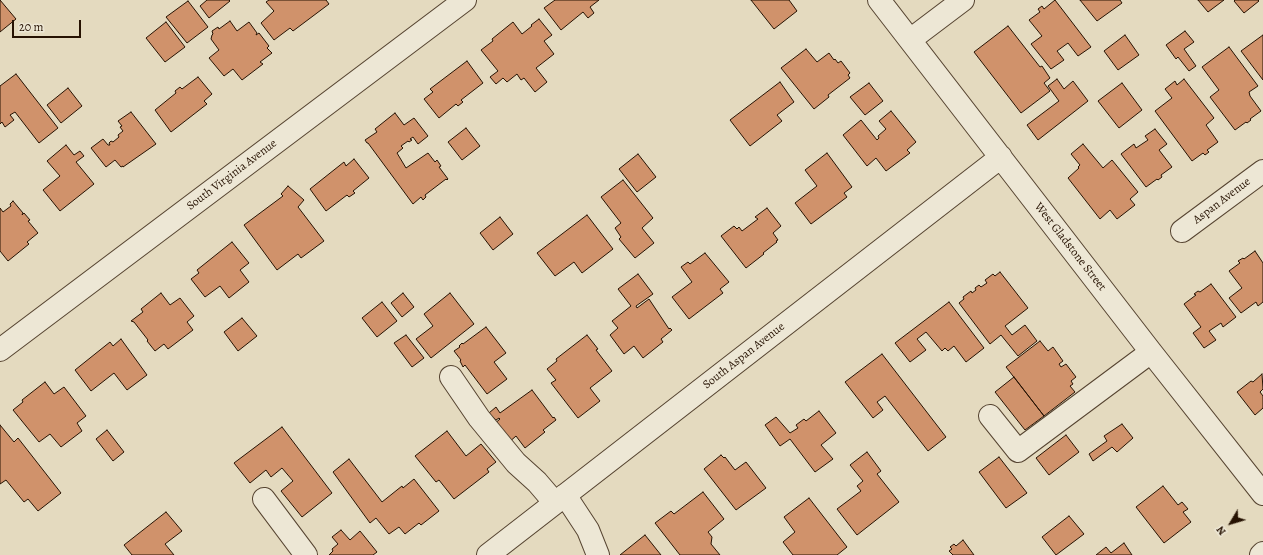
<!DOCTYPE html>
<style>
body{margin:0}
#map{position:relative;width:1263px;height:555px;overflow:hidden;background:#e4dabf;font-family:Alegreya,serif}
canvas{display:block}
.north{position:absolute;left:1211px;top:503px;width:40px;height:40px;-webkit-text-stroke:3px #ede7d5;paint-order:stroke;rotate:232deg;font-size:11px;font-weight:700;line-height:16px;text-align:center;color:#261202}
.north::after{content:'';display:block;margin:auto;width:14px;height:18px;background:#261202;clip-path:polygon(50% 0,100% 100%,50% 72%,0 100%)}
.scale{position:absolute;left:12px;top:20px;width:69px;height:18px;box-sizing:border-box;border:2px solid #261202;border-top:0;padding-left:5px;font-size:12px;line-height:14px;white-space:nowrap;color:#261202;-webkit-text-stroke:3px #ede7d5;paint-order:stroke}
</style>
<div id="map">
<canvas width="1263" height="555"></canvas>
<div class="north">N</div>
<div class="scale">20 m</div>
</div>
<script>
const c = document.querySelector('canvas').getContext('2d');
c.lineJoin = 'round';
function fill(path, color) { c.fillStyle = color; c.fill(path, 'evenodd'); }
const poly = rows => new Path2D(rows.map(r => 'M' + r).join(''));
function trace(path, color, width, dash) { c.strokeStyle = color; c.lineWidth = width; c.lineCap = dash ? 'butt' : 'round'; c.setLineDash(dash || []); c.stroke(path); }
function drawText(font, color, halo, rows, align = 'center') {
  c.font = font + ' Alegreya,serif'; c.lineWidth = 3; c.setLineDash([]); c.textBaseline = 'middle'; c.strokeStyle = halo; c.fillStyle = color; for (const [text, x, y, turn = 0] of rows) {
    c.save(); c.translate(x, y); c.rotate((+turn || 0) * Math.PI / 180); c.textAlign = isNaN(turn) ? turn : align; if (halo) c.strokeText(text, 0, 0); c.fillText(text, 0, 0); c.restore();
  }
}
const building = poly([
 [0,0,16,19,0,32,0,0],
 [207,0,229,0,230,1,209,18,200,6,207,0],
 [269,0,326,0,329,4,293,31,290,28,274,40,261,23,274,11,266,2,269,0],
 [555,0,599,0,590,7,594,13,588,18,583,12,561,30,544,8,555,0],
 [751,0,789,0,797,11,774,29,751,0],
 [1055,0,1091,47,1078,56,1068,43,1057,51,1064,60,1051,69,1031,44,1042,36,1029,20,1040,12,1038,9,1042,6,1044,9,1055,0],
 [1080,0,1120,0,1122,3,1097,21,1080,0],
 [1198,0,1224,0,1208,12,1198,0],
 [1235,0,1258,0,1259,1,1244,13,1234,1,1235,0],
 [188,1,208,27,187,43,166,17,188,1],
 [539,19,552,35,544,41,554,54,536,68,547,82,535,92,524,78,521,80,517,74,507,82,503,78,496,84,490,77,498,71,481,50,493,41,492,39,513,22,522,34,532,26,531,25,539,19],
 [230,21,237,31,249,22,257,33,256,35,259,33,269,46,267,48,272,53,260,62,263,64,242,80,233,69,224,76,209,58,219,50,211,39,212,35,213,34,212,31,218,27,219,29,230,21],
 [166,22,185,47,165,62,146,38,166,22],
 [1008,26,1040,67,1042,66,1050,78,1044,83,1050,91,1021,113,974,52,1008,26],
 [1185,31,1194,42,1184,49,1196,66,1189,71,1178,57,1176,59,1166,45,1185,31],
 [1125,35,1139,55,1118,70,1104,51,1125,35],
 [1263,35,1263,80,1241,51,1263,35],
 [1229,47,1258,86,1249,92,1250,96,1261,111,1250,119,1251,120,1247,123,1246,122,1235,130,1210,97,1219,90,1202,67,1229,47],
 [806,49,817,62,829,53,834,60,835,59,838,63,841,61,850,73,848,75,850,78,828,95,829,97,814,109,781,68,806,49],
 [467,61,483,83,461,100,463,102,458,106,456,104,439,118,424,99,433,92,430,89,467,61],
 [16,74,58,128,39,143,15,112,10,115,14,120,5,127,2,122,0,124,0,86,16,74],
 [198,77,212,94,204,101,207,104,171,132,155,110,176,93,175,91,180,87,182,89,198,77],
 [1057,79,1064,89,1073,81,1088,101,1038,140,1027,125,1059,101,1048,86,1057,79],
 [1184,79,1214,118,1206,125,1218,142,1207,150,1209,152,1205,155,1203,153,1192,161,1155,111,1172,98,1165,89,1175,81,1177,85,1184,79],
 [780,82,794,102,777,115,782,121,750,146,730,120,780,82],
 [869,83,883,101,865,115,850,97,869,83],
 [1122,83,1142,110,1119,128,1098,101,1122,83],
 [68,88,82,106,61,123,47,105,68,88],
 [891,111,916,142,907,150,910,153,886,171,876,158,867,166,843,135,861,120,877,140,879,138,878,136,886,129,879,121,891,111],
 [131,112,156,144,123,167,123,166,121,167,115,160,106,167,91,148,103,139,108,145,110,145,109,143,111,141,113,142,119,137,118,135,123,131,120,127,122,126,118,121,131,112],
 [395,113,404,125,414,118,428,136,418,144,413,137,410,139,412,140,409,142,408,141,401,146,403,148,397,153,406,168,428,153,435,162,437,160,441,166,439,167,448,179,447,180,446,179,425,195,426,197,423,200,421,197,413,204,368,143,367,143,365,140,377,132,375,129,395,113],
 [466,128,480,146,462,160,448,142,466,128],
 [1155,129,1167,144,1159,150,1172,167,1161,175,1162,177,1158,180,1157,179,1146,187,1121,154,1134,144,1136,148,1148,140,1145,136,1155,129],
 [1083,144,1103,168,1112,160,1138,192,1130,199,1135,205,1117,219,1110,210,1100,219,1068,178,1079,168,1078,167,1080,165,1071,154,1083,144],
 [66,145,74,155,80,151,84,156,76,162,94,184,60,211,43,190,60,176,47,161,66,145],
 [827,153,852,187,844,193,847,197,811,224,795,203,817,186,805,170,827,153],
 [638,154,656,177,637,192,619,169,638,154],
 [354,159,369,178,353,191,355,193,349,197,347,195,326,211,310,189,344,162,346,166,354,159],
 [623,180,653,218,642,228,654,243,635,258,619,239,621,237,615,228,621,223,601,197,623,180],
 [288,186,304,200,298,207,324,241,301,258,298,254,277,270,244,225,283,196,281,194,288,186],
 [13,201,23,213,22,215,24,213,30,220,28,221,38,233,27,242,29,244,8,261,0,251,0,208,3,212,11,206,10,204,13,201],
 [767,208,781,226,773,233,778,240,776,241,777,242,763,253,764,254,746,268,721,236,734,226,737,229,739,227,742,231,758,219,755,217,767,208],
 [587,215,613,249,582,273,574,262,555,276,537,253,587,215],
 [500,217,513,234,493,250,480,233,500,217],
 [232,242,249,263,240,270,249,282,229,298,220,286,205,297,191,279,199,273,197,270,232,242],
 [1255,251,1263,263,1263,302,1258,306,1256,302,1241,313,1229,298,1242,288,1229,271,1240,263,1238,261,1243,258,1244,259,1255,251],
 [705,253,729,282,720,289,723,293,689,319,672,297,692,282,681,267,688,262,690,264,705,253],
 [1000,272,1028,308,1005,326,1012,335,1025,325,1037,341,1018,356,1001,335,990,344,959,303,964,299,963,297,971,291,972,293,976,290,975,288,979,285,981,287,987,283,985,280,993,274,995,276,1000,272],
 [638,274,653,294,636,306,637,308,649,299,669,329,670,328,672,330,661,339,663,342,643,358,634,346,624,354,610,335,618,328,612,321,631,306,618,289,638,274],
 [1211,284,1236,317,1223,327,1221,323,1209,331,1216,340,1204,348,1193,333,1201,327,1184,304,1196,295,1194,294,1198,291,1200,292,1211,284],
 [161,293,170,305,180,298,194,316,187,322,193,330,168,349,164,344,155,351,147,341,148,340,134,322,131,321,143,312,141,309,161,293],
 [403,293,414,307,402,317,391,303,403,293],
 [450,293,474,324,431,358,416,339,433,326,424,314,450,293],
 [382,302,397,321,377,337,362,318,382,302],
 [949,302,984,348,966,362,954,346,948,351,945,348,942,351,926,332,917,339,926,350,910,362,895,343,949,302],
 [242,318,257,336,238,351,224,332,242,318],
 [486,327,506,353,494,362,507,379,487,394,465,365,463,367,460,361,461,360,454,351,460,347,459,346,462,343,463,344,486,327],
 [406,335,424,358,412,367,394,343,406,335],
 [587,335,598,349,596,350,612,371,590,388,600,401,578,418,551,383,556,380,547,369,557,361,556,359,587,335],
 [121,339,147,375,127,390,114,373,91,391,75,370,110,342,113,346,121,339],
 [1040,341,1048,351,1053,347,1063,361,1059,364,1061,367,1066,364,1076,377,1071,381,1073,384,1070,386,1075,392,1044,416,1006,367,1040,341],
 [882,354,946,437,928,451,885,396,877,402,883,410,873,418,845,382,882,354],
 [1262,374,1263,389,1260,392,1263,396,1263,408,1255,415,1237,392,1251,381,1253,382,1262,374],
 [1014,377,1044,416,1025,430,995,392,1014,377],
 [45,382,54,394,64,387,86,416,77,423,82,431,61,447,50,434,39,442,13,410,23,402,22,400,45,382],
 [532,390,553,418,554,417,556,420,543,430,545,432,525,448,516,436,507,444,493,425,500,419,499,418,496,420,489,413,496,407,500,413,532,390],
 [819,411,836,433,821,445,833,459,815,472,790,439,780,446,765,425,776,417,790,433,798,428,796,425,804,419,806,421,819,411],
 [1122,424,1133,438,1117,452,1112,447,1093,461,1089,454,1107,441,1104,436,1122,424],
 [0,425,14,442,18,438,61,493,38,511,28,499,24,502,6,480,0,484,0,425],
 [282,427,332,493,302,517,281,491,293,481,282,468,271,477,266,470,250,483,234,463,282,427],
 [107,430,124,452,113,461,96,439,107,430],
 [447,431,466,456,481,444,496,462,487,469,489,472,454,499,439,480,436,482,415,456,447,431],
 [1066,435,1079,452,1049,475,1036,458,1066,435],
 [867,452,881,471,877,474,899,502,857,535,837,509,861,491,857,486,863,481,850,465,867,452],
 [721,455,724,458,725,457,735,470,746,462,766,488,736,510,704,469,721,455],
 [999,457,1027,493,1006,508,979,472,999,457],
 [349,459,382,502,402,486,403,488,414,479,439,511,421,525,419,523,405,534,399,527,389,534,376,518,370,523,333,472,349,459],
 [1163,486,1178,505,1182,502,1188,509,1183,512,1191,522,1164,543,1136,507,1163,486],
 [703,492,724,519,708,532,712,537,711,544,720,555,680,555,655,523,671,511,674,514,703,492],
 [809,498,847,547,837,555,793,555,783,542,795,532,784,517,809,498],
 [166,512,182,531,165,544,174,555,132,555,124,545,166,512],
 [1069,516,1084,534,1056,555,1042,537,1069,516],
 [341,530,350,540,360,531,377,552,373,555,329,555,333,551,332,549,338,544,332,537,341,530],
 [645,535,661,555,620,555,645,535],
 [963,540,974,555,953,555,949,551,952,549,950,547,954,544,956,546,963,540],
 [1124,543,1132,555,1096,555,1106,547,1111,553,1124,543]
]);
fill(building, '#d0926b');
trace(building, '#261202', 1);
const minor = poly([
 [879,0,1151,352,1263,494],
 [910,40,963,0],
 [1182,231,1263,171],
 [0,350,465,0],
 [451,377,479,418,516,463,537,482,555,503],
 [990,416,1018,451,1151,352],
 [565,495,588,530,598,555],
 [264,499,306,555],
 [488,555,1001,157],
 [1261,555,1263,553]
]);
trace(minor, '#564431', 24);
trace(minor, '#ede7d5', 22);
drawText('12px', '#261202', '#ede7d5', [
 ["South Virginia Avenue",232,175,-37],
 ["Aspan Avenue",1222,201,-37],
 ["West Gladstone Street",1070,247,52],
 ["South Aspan Avenue",744,356,-38]
]);
</script>
